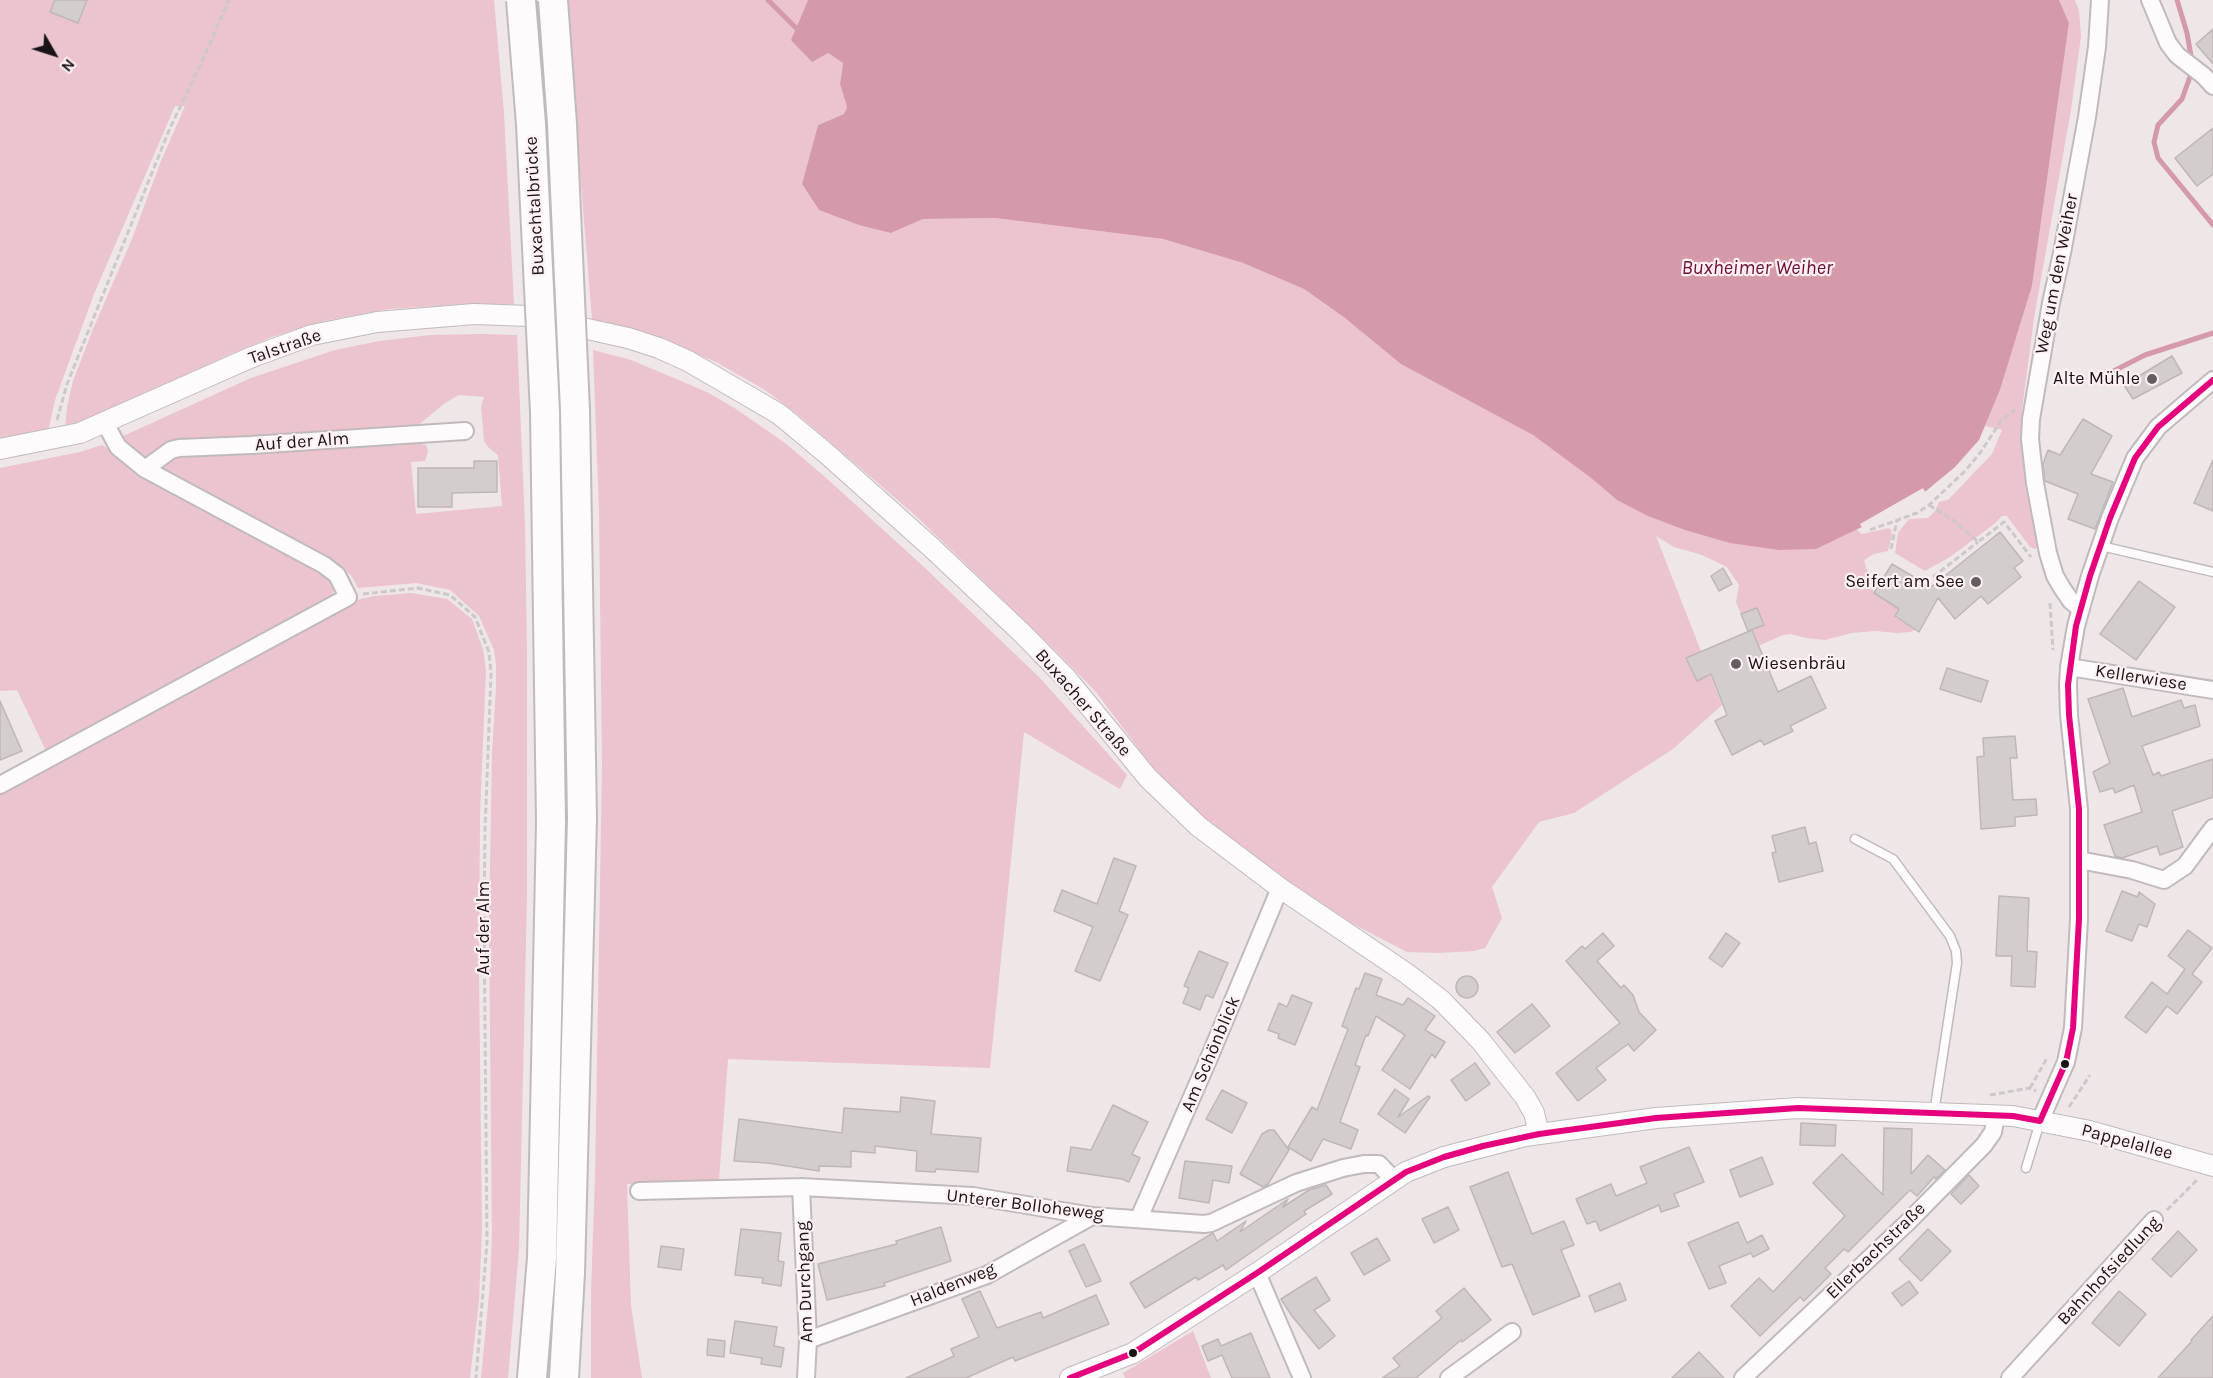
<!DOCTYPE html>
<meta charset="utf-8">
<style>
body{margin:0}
#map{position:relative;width:2213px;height:1378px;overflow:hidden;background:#efe6e8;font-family:Karla,sans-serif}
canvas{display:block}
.north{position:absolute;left:24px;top:24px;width:60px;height:60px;-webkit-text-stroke:4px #fef0f3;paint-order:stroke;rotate:129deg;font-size:16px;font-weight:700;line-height:24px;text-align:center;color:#1a1416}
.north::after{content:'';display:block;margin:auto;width:21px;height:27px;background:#1a1416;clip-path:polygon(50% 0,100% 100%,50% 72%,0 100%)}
</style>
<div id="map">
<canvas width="2213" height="1378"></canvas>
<div class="north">N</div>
</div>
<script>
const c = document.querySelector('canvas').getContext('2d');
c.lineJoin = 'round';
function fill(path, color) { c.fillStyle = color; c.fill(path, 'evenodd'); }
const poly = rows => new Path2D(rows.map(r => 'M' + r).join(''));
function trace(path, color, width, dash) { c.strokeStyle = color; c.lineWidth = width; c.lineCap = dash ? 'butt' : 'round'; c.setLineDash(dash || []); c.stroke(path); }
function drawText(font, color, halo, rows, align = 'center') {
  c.font = font + ' Karla,sans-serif'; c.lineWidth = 4.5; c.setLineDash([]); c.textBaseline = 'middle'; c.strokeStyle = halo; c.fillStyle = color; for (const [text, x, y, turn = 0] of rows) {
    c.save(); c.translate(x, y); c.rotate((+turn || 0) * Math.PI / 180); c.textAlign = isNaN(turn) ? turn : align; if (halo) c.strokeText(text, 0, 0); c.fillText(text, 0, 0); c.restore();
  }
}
fill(poly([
 [0,0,494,0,504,113,514,304,455,305,389,309,324,321,272,337,224,357,139,399,65,428,67,407,73,381,93,329,132,239,161,161,185,106,175,106,94,294,55,400,48,432,0,440],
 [566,0,808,0,796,28,828,53,843,63,840,84,847,107,844,114,818,125,802,184,819,210,891,233,923,219,995,218,1163,239,1243,263,1304,289,1345,318,1533,435,1591,478,1617,500,1816,549,1856,529,1862,534,1889,528,1891,530,1892,535,1888,551,1874,554,1864,560,1874,593,1899,609,1895,617,1916,629,1911,632,1896,633,1875,631,1852,633,1825,640,1806,638,1790,634,1783,635,1758,646,1752,630,1763,625,1757,608,1741,614,1736,602,1739,585,1727,567,1702,555,1674,547,1656,536,1722,705,1673,749,1574,813,1539,822,1492,887,1502,918,1485,948,1474,951,1438,953,1407,952,1353,924,1256,860,1220,832,1171,786,1150,764,1096,692,1054,649,916,516,801,417,765,390,716,362,643,332,592,319],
 [2059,0,2075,0,2079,11,2081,36,2071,110,2034,318,2022,410,2023,458,2039,546,2035,549,2030,547,2007,516,2002,516,1994,524,1950,557,1925,571,1895,553,1898,533,1909,519,1928,518,1935,511,1939,502,1948,500,1992,454,2002,430,1985,426,2000,390,2032,286,2069,23],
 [481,334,517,335,525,525,527,653,527,894,524,1032,519,1249,508,1378,481,1378,490,1284,492,1235,489,926,492,753,496,688,496,665,494,650,479,616,450,590,416,583,358,588,351,575,322,557,165,475,162,468,165,460,179,453,394,442,397,446,417,443,426,445,428,451,425,461,411,462,416,514,502,506,498,455,489,448,484,441,481,406,484,397,459,395,445,403,415,428,144,457,137,456,128,447,123,436,251,378,335,350,379,341,430,335],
 [593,350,631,360,707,392,736,409,785,443,824,476,924,567,1039,677,1127,775,1120,789,1024,732,990,1068,728,1059,719,1181,627,1184,631,1306,642,1378,591,1378,591,1292,595,1177,602,766,599,511],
 [102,445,111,450,121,462,135,470,332,578,334,589,332,597,48,755,17,690,0,691,0,468,80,452],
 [411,593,447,599,472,619,483,649,486,670,480,815,479,972,482,1230,479,1301,470,1378,0,1378,0,789,348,602,374,596],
 [1193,1331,1211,1378,1125,1378,1123,1373]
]), '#ebc4ce');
fill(poly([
 [808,0,2059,0,2069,23,2032,286,2000,390,1979,440,1955,467,1926,491,1862,527,1816,549,1779,550,1730,543,1685,530,1648,516,1617,500,1591,478,1533,435,1401,364,1345,318,1304,289,1243,263,1163,239,995,218,923,219,891,233,859,225,819,210,802,184,818,125,844,114,847,107,840,84,843,63,828,53,812,62,791,40]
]), '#d49aaa');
fill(poly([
 [1923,488,1926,494,1863,529,1860,524]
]), '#efe6e8');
trace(poly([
 [768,0,796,28,803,29],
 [2177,0,2187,33,2191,56],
 [2191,74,2182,99,2158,125,2154,142,2158,158,2213,225],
 [2096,380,2145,355,2213,333]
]), '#d49aaa', 5);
const building = poly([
 [55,0,87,0,78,23,50,12,55,0],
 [2213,29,2213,64,2196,44,2213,29],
 [2213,128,2213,174,2197,186,2175,158,2213,128],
 [2172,356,2182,373,2133,399,2124,385,2172,356],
 [2083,419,2112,436,2091,474,2113,482,2095,529,2068,519,2078,494,2045,481,2043,464,2048,450,2060,455,2083,419],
 [2213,460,2213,511,2194,503,2213,460],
 [474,461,497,461,497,492,452,493,452,507,418,507,418,468,474,468,474,461],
 [2000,532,2023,561,2014,568,2021,577,1988,604,1981,596,1955,619,1938,598,1919,632,1895,616,1899,609,1874,593,1892,564,1931,587,2000,532],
 [1723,568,1732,584,1719,591,1711,576,1723,568],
 [2139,581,2175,607,2136,660,2100,634,2139,581],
 [1757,608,1764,625,1748,631,1741,614,1757,608],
 [1752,630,1778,692,1811,676,1826,708,1790,726,1793,731,1764,745,1761,740,1732,755,1715,721,1727,715,1711,674,1697,681,1686,658,1752,630],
 [1947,668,1988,681,1981,702,1940,689,1947,668],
 [2123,688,2132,717,2181,700,2184,708,2195,705,2200,726,2142,746,2153,775,2159,772,2161,776,2213,759,2213,797,2172,811,2183,847,2160,855,2157,846,2122,858,2115,856,2104,825,2142,812,2134,785,2115,793,2113,788,2100,792,2093,772,2110,763,2088,699,2123,688],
 [0,701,22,751,0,760,0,701],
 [2015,736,2017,758,2010,758,2013,800,2036,799,2037,815,2015,817,2015,826,1981,829,1977,757,1984,756,1983,738,2015,736],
 [1805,827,1809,844,1816,842,1823,871,1779,882,1772,853,1776,852,1772,836,1805,827],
 [1114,858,1136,866,1119,911,1128,915,1100,981,1075,971,1093,927,1054,911,1062,890,1097,904,1114,858],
 [2122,891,2138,897,2139,892,2155,904,2147,927,2139,924,2132,941,2106,931,2122,891],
 [1999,896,2029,898,2027,951,2037,952,2035,987,2011,986,2012,956,1996,956,1999,896],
 [2188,930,2212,948,2192,974,2202,982,2177,1014,2167,1006,2146,1033,2125,1017,2152,982,2167,994,2185,969,2168,956,2188,930],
 [1603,933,1614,946,1597,961,1621,988,1624,985,1633,995,1639,1012,1656,1030,1634,1051,1628,1044,1596,1068,1606,1080,1578,1101,1556,1073,1620,1023,1566,961,1582,946,1585,949,1603,933],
 [1726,933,1740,943,1722,967,1709,958,1726,933],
 [1199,951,1228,963,1213,998,1206,995,1200,1010,1183,1003,1189,988,1184,986,1199,951],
 [1365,973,1382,979,1376,995,1403,1005,1408,998,1435,1016,1425,1030,1445,1042,1435,1058,1432,1054,1410,1089,1382,1070,1405,1035,1376,1016,1368,1036,1366,1035,1355,1065,1360,1067,1340,1122,1358,1130,1351,1149,1323,1139,1311,1161,1288,1147,1312,1107,1317,1110,1348,1029,1342,1026,1356,988,1359,989,1365,973],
 '1456 987a11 11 0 1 1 22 0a11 11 0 1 1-22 0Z',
 [1292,995,1312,1003,1295,1045,1278,1038,1279,1034,1268,1030,1279,1003,1287,1007,1292,995],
 [1532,1004,1550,1026,1515,1053,1497,1032,1532,1004],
 [1475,1063,1490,1084,1466,1101,1451,1080,1475,1063],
 [1395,1089,1409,1099,1398,1117,1428,1096,1430,1097,1405,1133,1378,1114,1395,1089],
 [1222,1090,1247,1103,1232,1133,1206,1119,1222,1090],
 [901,1097,935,1101,931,1134,981,1138,978,1172,936,1169,935,1172,916,1171,917,1151,875,1146,875,1153,851,1151,851,1167,819,1166,819,1171,768,1163,734,1161,739,1119,842,1133,844,1108,900,1112,901,1097],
 [1113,1105,1148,1122,1132,1154,1140,1158,1129,1182,1122,1179,1067,1171,1071,1147,1091,1150,1113,1105],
 [1801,1123,1836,1125,1835,1146,1800,1145,1801,1123],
 [1884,1128,1912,1129,1911,1174,1928,1155,1945,1170,1936,1179,1934,1177,1917,1196,1910,1190,1848,1252,1844,1249,1825,1268,1831,1274,1804,1301,1800,1297,1760,1336,1731,1306,1759,1278,1773,1292,1845,1216,1813,1183,1842,1154,1883,1195,1884,1128],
 [1269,1130,1274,1130,1289,1150,1268,1184,1263,1187,1240,1174,1262,1134,1269,1130],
 [1689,1147,1704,1182,1674,1194,1679,1206,1661,1212,1659,1205,1600,1231,1596,1221,1587,1224,1576,1199,1611,1184,1616,1196,1647,1183,1640,1167,1689,1147],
 [1762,1157,1773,1184,1740,1197,1730,1170,1762,1157],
 [1185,1161,1232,1166,1229,1183,1213,1180,1209,1203,1179,1198,1185,1161],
 [1508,1172,1532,1234,1564,1221,1574,1245,1561,1250,1580,1296,1533,1315,1512,1264,1502,1267,1470,1187,1508,1172],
 [1969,1175,1979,1186,1961,1204,1951,1194,1969,1175],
 [1326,1185,1332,1194,1304,1211,1306,1214,1226,1270,1223,1265,1198,1280,1196,1277,1145,1308,1130,1283,1213,1233,1217,1241,1246,1221,1240,1232,1288,1199,1283,1207,1309,1190,1326,1185],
 [1448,1207,1459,1230,1434,1243,1422,1219,1448,1207],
 [1738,1222,1747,1243,1762,1235,1769,1249,1753,1257,1751,1253,1719,1266,1726,1283,1709,1289,1688,1243,1738,1222],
 [941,1227,951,1261,884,1283,885,1286,827,1300,818,1264,897,1244,896,1241,941,1227],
 [741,1229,781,1233,778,1261,784,1262,781,1286,762,1283,763,1278,735,1275,741,1229],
 [1928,1229,1951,1251,1921,1281,1899,1259,1928,1229],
 [2178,1231,2197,1250,2171,1277,2152,1259,2178,1231],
 [1377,1238,1390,1260,1364,1275,1351,1253,1377,1238],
 [1084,1244,1101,1281,1086,1287,1069,1251,1084,1244],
 [661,1246,684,1249,681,1270,658,1267,661,1246],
 [1316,1277,1330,1300,1314,1310,1335,1336,1319,1349,1292,1316,1281,1299,1316,1277],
 [1909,1281,1918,1293,1902,1306,1892,1293,1909,1281],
 [1620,1283,1626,1300,1595,1312,1589,1296,1620,1283],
 [1464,1288,1491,1320,1462,1342,1461,1340,1416,1378,1382,1378,1400,1366,1393,1358,1442,1318,1436,1311,1464,1288],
 [980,1291,997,1328,1041,1312,1043,1318,1096,1295,1109,1324,1015,1361,1013,1357,966,1378,906,1378,954,1356,951,1349,979,1337,962,1299,980,1291],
 [2119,1291,2146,1314,2119,1346,2092,1323,2119,1291],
 [2213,1316,2213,1378,2158,1378,2192,1341,2191,1340,2213,1316],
 [735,1321,777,1327,774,1346,784,1348,781,1367,761,1364,762,1358,730,1353,735,1321],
 [1251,1333,1270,1378,1232,1378,1222,1355,1208,1361,1202,1346,1218,1339,1221,1346,1251,1333],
 [708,1339,725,1341,724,1357,707,1355,708,1339],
 [1699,1352,1724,1378,1672,1378,1699,1352]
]);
fill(building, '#d4cdce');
trace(building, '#beb7b8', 1.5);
const service = poly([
 [2101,546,2213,572],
 [1855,839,1893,859,1950,936,1956,951,1957,963,1934,1113],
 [2026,1168,2040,1122]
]);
const minor = poly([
 [2150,0,2168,43,2177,55,2204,76,2213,86],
 [145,469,171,450,179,448,251,445,465,431],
 [2081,609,2071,601,2062,588,2055,576,2048,553,2035,483,2030,439,2031,419,2051,303,2062,253,2087,117,2097,47,2100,0],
 [2069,667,2213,690],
 [0,785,348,597,337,575,324,565,145,469,118,447,105,423],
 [2079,860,2132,870,2164,880,2185,866,2213,828],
 [2040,1121,2066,1062,2073,1028,2079,919,2079,809,2069,715,2068,685,2069,667,2076,626,2090,576,2110,518,2135,458,2158,427,2213,380],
 [801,1187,808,1340,806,1378],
 [639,1191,801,1187,973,1196,1092,1216,1204,1224,1211,1223,1296,1183,1343,1168,1364,1164,1379,1164,1393,1179],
 [1139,1218,1209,1058,1280,888],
 [1257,1273,1302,1378],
 [808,1340,987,1275,1092,1216],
 [1449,1378,1512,1332],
 [1743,1378,1909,1221,1984,1145,1993,1132,1996,1115],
 [2010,1378,2154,1220]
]);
const tertiary = poly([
 [0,449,80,433,252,357,312,335,377,322,474,314,529,316,628,338,659,348,688,361,779,414,827,454,932,548,1023,634,1067,679,1148,778,1198,826,1280,888,1406,973,1441,1000,1480,1040,1525,1097,1534,1113,1539,1134],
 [1070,1378,1133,1353,1257,1273,1406,1172,1444,1157,1525,1136,1656,1118,1798,1108,2013,1116,2090,1131,2213,1166]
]);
const motorway = poly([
 [532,1378,542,1258,551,822,545,412],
 [564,1378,570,1273,582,818,575,410]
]);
trace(service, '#c1babc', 11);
trace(minor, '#c1babc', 20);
trace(tertiary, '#c1babc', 22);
trace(motorway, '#c1babc', 32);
trace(poly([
 [57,420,67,384,170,128,199,68,229,0],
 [1929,505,1956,522,1978,542,2004,522,2031,557],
 [1870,530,1917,513,1929,505,1965,471,1980,453,2001,421,2015,410],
 [1891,549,1897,520],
 [1933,577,1978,542],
 [363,594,418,588,450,595,475,617,489,652,491,673,485,830,484,916,487,1242,476,1378],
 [2050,603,2053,650],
 [2030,1088,2047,1058],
 [1990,1095,2030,1088,2036,1091],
 [2069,1107,2090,1075],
 [2167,1210,2198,1179]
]), '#ccc9ca', 3, [6, 3]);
trace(service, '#fdfbfc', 8);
trace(minor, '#fdfbfc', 16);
trace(tertiary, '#fdfbfc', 20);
trace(motorway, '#fdfbfc', 28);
const motorwayBridge = poly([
 [521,0,531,124,545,412],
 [553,0,562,124,575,410]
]);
trace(motorwayBridge, '#c1babc', 32, []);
trace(motorwayBridge, '#fdfbfc', 28);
trace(poly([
 [1070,1378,1133,1353,1257,1273,1406,1172,1444,1157,1483,1146,1539,1134,1656,1118,1798,1108,2013,1116,2040,1121,2066,1062,2073,1028,2079,919,2079,809,2069,715,2068,685,2076,626,2090,576,2110,518,2135,458,2158,427,2213,380]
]), '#e5007d', 6);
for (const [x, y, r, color] of [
 [2152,379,6,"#655e60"],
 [1976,582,6,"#655e60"],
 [1736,664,6,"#655e60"],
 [2065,1064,5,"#1a1416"],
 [1133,1353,5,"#1a1416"]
]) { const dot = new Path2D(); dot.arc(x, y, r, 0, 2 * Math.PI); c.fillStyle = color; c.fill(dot); trace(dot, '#fef0f3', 2); }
drawText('18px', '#1a1416', '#fef0f3', [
 ["Buxachtalbrücke",535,206,-93],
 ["Weg um den Weiher",2057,274,-79],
 ["Talstraße",285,347,-19],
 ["Auf der Alm",302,442,-4],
 ["Kellerwiese",2141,678,9],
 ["Buxacher Straße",1083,703,49],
 ["Auf der Alm",484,928,-90],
 ["Am Schönblick",1211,1054,-67],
 ["Pappelallee",2127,1142,15],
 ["Unterer Bolloheweg",1025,1205,7],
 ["Ellerbachstraße",1876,1251,-44],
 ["Bahnhofsiedlung",2109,1271,-47],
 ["Am Durchgang",805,1282,-92],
 ["Haldenweg",953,1285,-22]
]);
drawText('18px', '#1a1416', '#fef0f3', [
 ["Alte Mühle",2140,379],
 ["Seifert am See",1964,582],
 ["Wiesenbräu",1748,664,"left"]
], 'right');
drawText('italic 20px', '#6f0f37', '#fef0f3', [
 ["Buxheimer Weiher",1757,268]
]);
</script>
